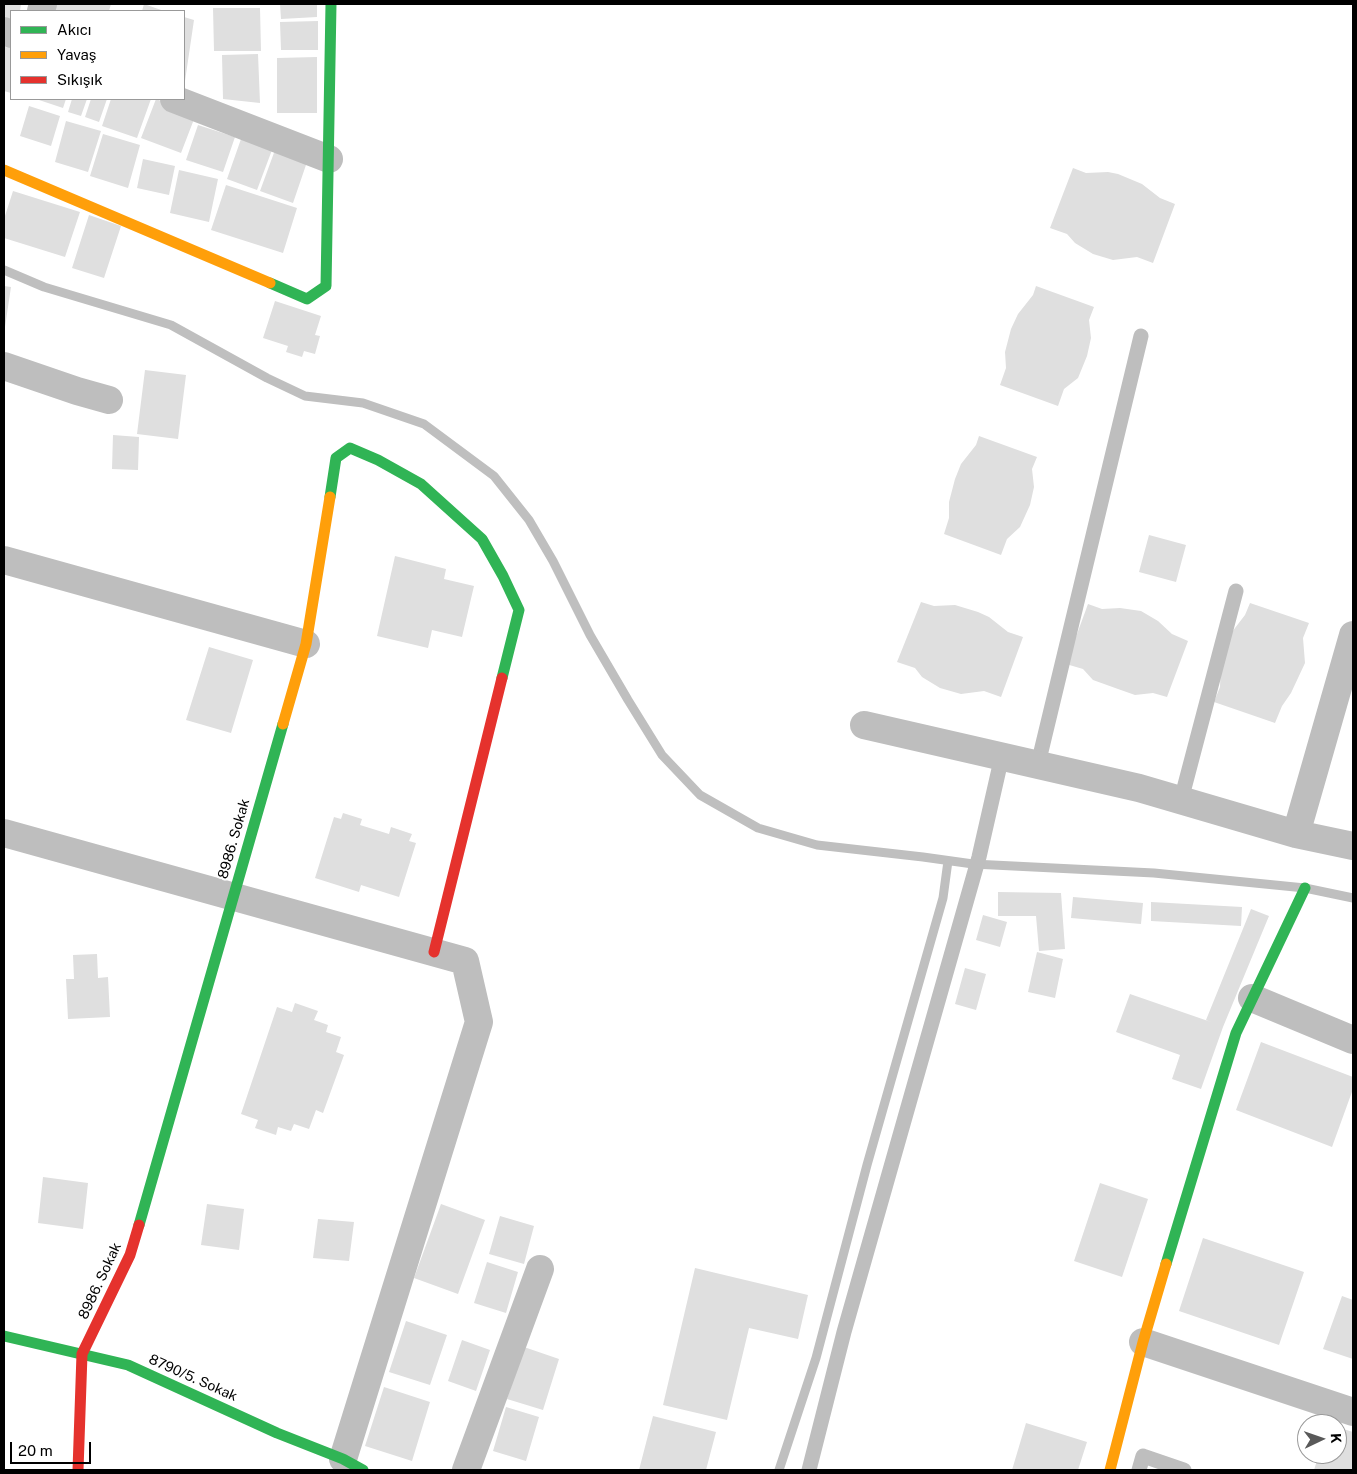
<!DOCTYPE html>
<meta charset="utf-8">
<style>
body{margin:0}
#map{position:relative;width:1357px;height:1474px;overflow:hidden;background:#fff;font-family:"Public Sans",sans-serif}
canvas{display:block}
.frame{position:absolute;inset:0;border:5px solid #000;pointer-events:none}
.legend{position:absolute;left:10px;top:10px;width:175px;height:90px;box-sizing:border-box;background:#fff;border:1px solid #999;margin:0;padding:6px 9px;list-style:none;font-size:15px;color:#000}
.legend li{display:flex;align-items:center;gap:10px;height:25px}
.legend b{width:25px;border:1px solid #999}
.north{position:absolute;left:1297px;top:1414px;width:50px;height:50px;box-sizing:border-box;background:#fff;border:1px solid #999;border-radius:50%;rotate:87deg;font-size:14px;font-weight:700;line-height:20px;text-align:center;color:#000}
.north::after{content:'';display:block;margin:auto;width:18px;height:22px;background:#595959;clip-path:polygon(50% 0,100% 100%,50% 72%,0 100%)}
.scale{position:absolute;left:10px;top:1442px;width:81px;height:22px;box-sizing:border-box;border:2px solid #000;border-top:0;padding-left:6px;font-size:15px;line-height:18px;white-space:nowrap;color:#000;-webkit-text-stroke:4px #fff;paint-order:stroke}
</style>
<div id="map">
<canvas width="1357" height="1474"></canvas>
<div class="frame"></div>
<ul class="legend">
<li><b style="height:6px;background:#30b455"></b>Akıcı</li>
<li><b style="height:6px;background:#ff9f0a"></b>Yavaş</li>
<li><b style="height:6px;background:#e5322d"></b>Sıkışık</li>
</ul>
<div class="north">K</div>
<div class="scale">20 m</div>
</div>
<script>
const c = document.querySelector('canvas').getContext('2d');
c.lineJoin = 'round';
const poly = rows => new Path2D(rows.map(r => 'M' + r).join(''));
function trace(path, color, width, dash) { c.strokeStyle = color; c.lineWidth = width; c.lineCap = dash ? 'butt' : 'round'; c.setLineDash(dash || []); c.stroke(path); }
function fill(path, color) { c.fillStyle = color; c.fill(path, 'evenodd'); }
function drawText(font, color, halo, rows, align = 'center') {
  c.font = font + ' "Public Sans",sans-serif'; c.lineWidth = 4; c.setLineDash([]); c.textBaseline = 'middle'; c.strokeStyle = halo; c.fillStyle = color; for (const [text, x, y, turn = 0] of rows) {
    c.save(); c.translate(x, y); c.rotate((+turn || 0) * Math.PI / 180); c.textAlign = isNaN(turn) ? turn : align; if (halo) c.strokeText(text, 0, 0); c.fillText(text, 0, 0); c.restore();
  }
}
trace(poly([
 [4,270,44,287,171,325,267,378,305,396,363,403,424,424,494,476,529,520,553,561,590,635,628,700,662,755,700,795,758,828,817,845,923,857,973,864,1154,873,1305,888,1353,898],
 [779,1470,816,1358,867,1165,943,898,948,861]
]), '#bfbfbf', 9);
fill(poly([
 [4,4,21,4,20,11,11,11,11,20,4,16],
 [55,4,111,4,109,11,53,11],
 [144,4,164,11,142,11],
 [280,4,317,4,317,17,281,19],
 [213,8,260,8,261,51,214,51],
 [184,17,194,20,185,81,184,81],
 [318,21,318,50,281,50,280,22],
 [5,47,11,48,11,93,4,91,4,53],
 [258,54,260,103,223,99,222,55],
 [317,57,317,113,277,113,277,58],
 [36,99,66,99,63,108],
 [72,99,87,99,81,116,68,112],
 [91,99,107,99,99,122,85,117],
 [111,99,151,99,137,138,102,126],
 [156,99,196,114,181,153,141,138],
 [29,106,60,116,51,146,20,136],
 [66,121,101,131,88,172,55,162],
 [198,125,235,137,223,172,186,160],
 [103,134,140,145,128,188,90,176],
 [241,139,272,150,257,190,227,179],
 [275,150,307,162,293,203,260,191],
 [143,159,175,166,169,195,137,188],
 [1073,168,1086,173,1108,172,1118,174,1142,184,1160,198,1175,204,1153,263,1137,257,1113,260,1093,254,1075,243,1067,234,1050,228],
 [179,170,218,179,209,222,170,213],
 [226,185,297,208,283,253,211,230],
 [13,191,80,212,65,257,4,238,4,219],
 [89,215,121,226,104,278,72,268],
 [4,286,11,287,5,327,4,327],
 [1036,286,1094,307,1089,320,1091,338,1087,356,1078,378,1064,389,1058,406,1000,385,1006,368,1005,352,1011,329,1018,314,1033,295],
 [275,301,321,316,315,335,320,336,315,354,304,351,302,357,286,352,288,346,263,338],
 [145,370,186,375,178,439,137,434],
 [113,435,139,437,138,470,112,469],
 [979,436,1037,457,1032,469,1034,487,1030,505,1020,527,1007,539,1001,555,944,534,949,518,949,502,955,479,961,464,976,445],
 [1149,535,1186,545,1176,582,1139,572],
 [395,556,446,569,444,579,474,586,462,637,432,630,428,648,377,636],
 [921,602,934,606,955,605,978,612,989,617,1008,632,1023,637,1001,697,984,691,961,694,940,688,922,677,915,668,897,662],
 [1250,603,1309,623,1303,638,1305,663,1291,693,1282,706,1275,723,1214,702,1220,687,1221,659,1226,641,1235,628,1245,615],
 [1088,604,1102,609,1120,608,1141,611,1158,621,1172,634,1188,641,1167,697,1153,693,1135,695,1118,689,1093,680,1083,669,1066,664],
 [209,647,253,660,231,733,186,720],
 [343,813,362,819,360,825,389,834,391,827,412,834,409,841,416,843,399,897,361,885,359,892,315,878,334,817,341,819],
 [998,892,1061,893,1065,949,1039,951,1036,916,998,916],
 [1073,897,1143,903,1141,924,1071,918],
 [1151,902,1242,907,1241,926,1151,921],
 [1251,909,1269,916,1223,1027,1201,1089,1172,1079,1180,1055,1116,1032,1130,994,1211,1022,1206,1020],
 [983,915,1007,922,1000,947,976,940],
 [1037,952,1063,959,1055,998,1028,992],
 [97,954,98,978,108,977,110,1017,68,1019,66,979,74,979,73,955],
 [965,968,986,974,976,1010,955,1004],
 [295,1003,318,1011,314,1020,328,1025,326,1032,341,1037,336,1052,344,1055,323,1113,316,1110,309,1129,294,1124,291,1131,278,1127,276,1135,255,1128,258,1120,241,1114,277,1007,292,1012],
 [1261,1042,1353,1077,1353,1089,1332,1147,1236,1110],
 [43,1177,88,1183,83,1229,38,1223],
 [1100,1183,1148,1199,1122,1277,1074,1261],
 [207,1204,244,1209,239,1250,201,1245],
 [441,1204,485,1220,458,1294,414,1278],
 [500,1216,534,1226,524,1264,489,1254],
 [318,1219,354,1222,349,1261,313,1258],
 [1203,1238,1304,1272,1279,1345,1179,1311],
 [487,1262,518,1272,506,1313,474,1303],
 [695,1268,808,1295,798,1339,749,1328,727,1420,663,1405],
 [1342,1296,1353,1300,1353,1359,1323,1349],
 [406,1321,447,1335,430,1385,389,1372],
 [462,1340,490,1350,476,1391,448,1381],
 [524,1347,559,1359,543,1410,507,1399],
 [384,1387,430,1402,412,1461,365,1446],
 [506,1407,539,1417,526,1461,493,1451],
 [653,1416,716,1432,706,1470,639,1470],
 [1026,1423,1087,1442,1078,1470,1012,1470],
 [1337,1427,1353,1432,1353,1470,1314,1470,1319,1454,1337,1454]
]), '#dfdfdf');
trace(poly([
 [1038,764,1141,336],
 [1181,800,1236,591],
 [809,1470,844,1332,979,857,1002,756],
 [1139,1470,1143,1456,1184,1470]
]), '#bebebe', 15);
trace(poly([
 [41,11,43,4],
 [4,31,11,34],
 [174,99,329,159],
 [4,366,77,391,109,400],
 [4,560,306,644],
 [864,725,1139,788,1296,834,1353,846],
 [4,833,465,961,479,1022,343,1459],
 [1296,834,1353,635],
 [1252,998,1353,1040],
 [1143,1342,1353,1412],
 [466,1470,540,1269]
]), '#bebebe', 28);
trace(poly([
 [270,283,307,299,326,286,331,4],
 [330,497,336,458,350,448,378,460,421,484,482,539,503,576,519,610,502,678],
 [139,1225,283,724],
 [1166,1264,1236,1033,1305,888],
 [4,1336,128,1365,277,1433,343,1459,363,1470]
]), '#30b455', 11);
trace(poly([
 [4,170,270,283],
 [283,724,306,644,330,497],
 [1110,1470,1143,1342,1166,1264]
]), '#ff9f0a', 11);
trace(poly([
 [434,952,502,678],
 [78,1470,82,1354,130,1255,139,1225]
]), '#e5322d', 11);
drawText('14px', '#000', '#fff', [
 ["8986. Sokak",234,839,-74],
 ["8986. Sokak",100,1281,-65],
 ["8790/5. Sokak",193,1378,24]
]);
</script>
